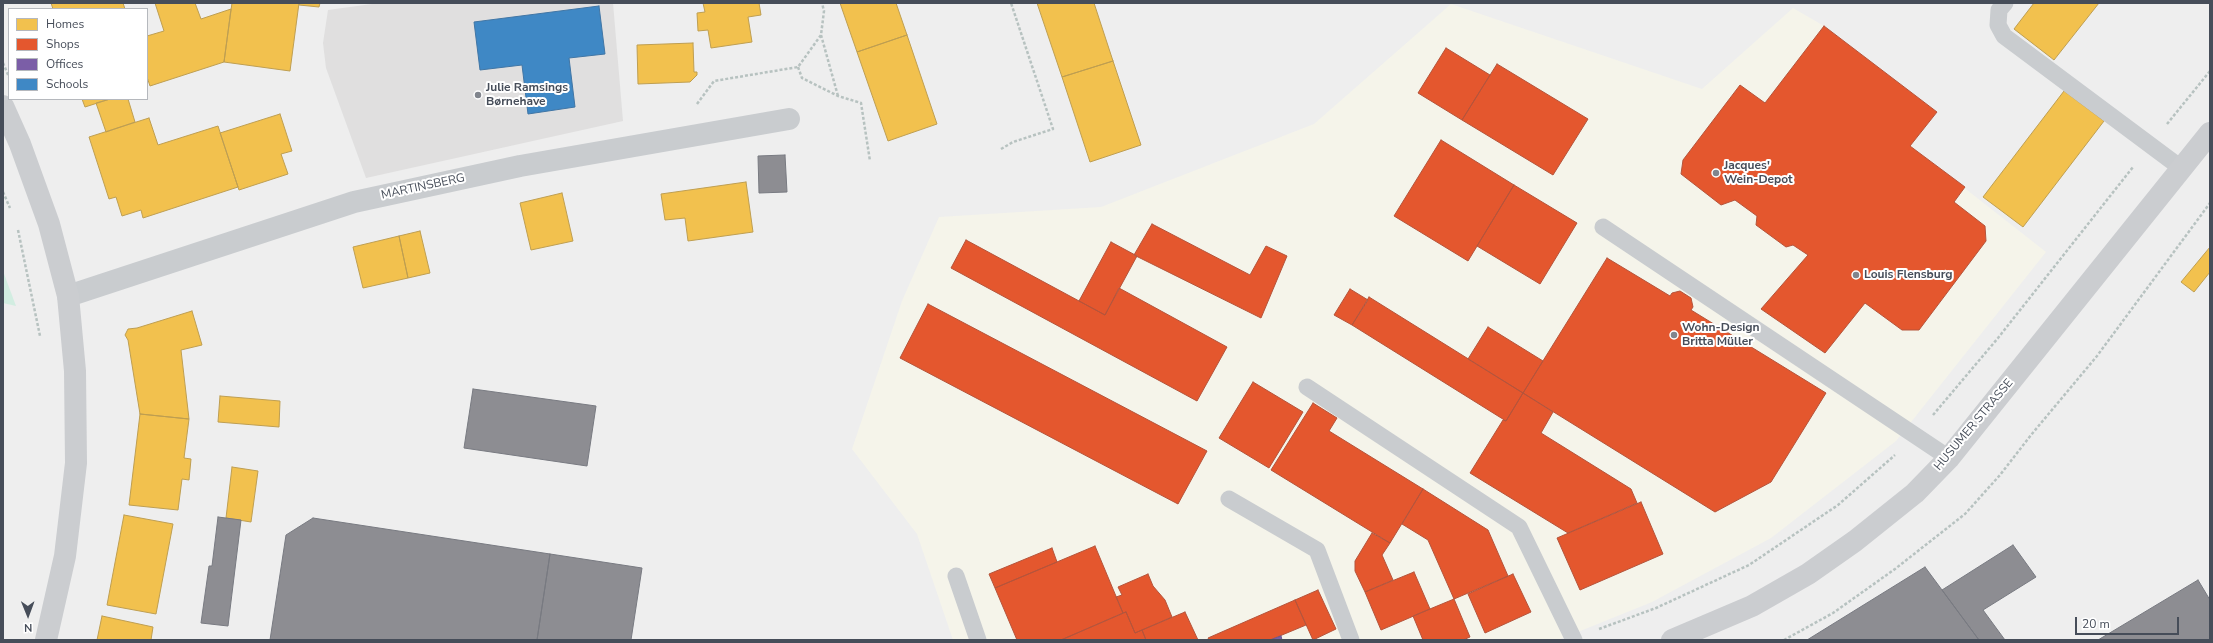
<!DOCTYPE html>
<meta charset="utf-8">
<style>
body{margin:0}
#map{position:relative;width:2213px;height:643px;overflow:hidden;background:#eee;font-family:"Nunito Sans",sans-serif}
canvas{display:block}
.frame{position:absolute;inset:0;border:4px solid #464d59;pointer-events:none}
.legend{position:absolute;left:8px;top:8px;width:140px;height:92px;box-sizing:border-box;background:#fff;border:1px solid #b5b8bd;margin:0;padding:5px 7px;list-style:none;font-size:12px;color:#464d59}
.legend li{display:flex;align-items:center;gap:8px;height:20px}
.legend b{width:20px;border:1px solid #b5b8bd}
.north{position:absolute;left:8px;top:595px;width:40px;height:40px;-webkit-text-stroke:3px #fff;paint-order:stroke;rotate:179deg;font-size:11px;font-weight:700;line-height:16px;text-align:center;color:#464d59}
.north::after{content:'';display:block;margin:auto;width:14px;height:18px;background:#464d59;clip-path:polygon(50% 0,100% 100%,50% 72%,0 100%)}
.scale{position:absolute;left:2075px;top:617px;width:104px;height:18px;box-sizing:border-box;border:2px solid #464d59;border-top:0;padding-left:5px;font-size:12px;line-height:14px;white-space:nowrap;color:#464d59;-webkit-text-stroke:3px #fff;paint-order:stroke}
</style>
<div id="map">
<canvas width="2213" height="643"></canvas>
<div class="frame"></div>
<ul class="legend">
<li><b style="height:11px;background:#f2c14e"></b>Homes</li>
<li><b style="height:11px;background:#e4572e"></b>Shops</li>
<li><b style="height:11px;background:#7b5ea7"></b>Offices</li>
<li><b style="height:11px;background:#3f88c5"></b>Schools</li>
</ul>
<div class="north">N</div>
<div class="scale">20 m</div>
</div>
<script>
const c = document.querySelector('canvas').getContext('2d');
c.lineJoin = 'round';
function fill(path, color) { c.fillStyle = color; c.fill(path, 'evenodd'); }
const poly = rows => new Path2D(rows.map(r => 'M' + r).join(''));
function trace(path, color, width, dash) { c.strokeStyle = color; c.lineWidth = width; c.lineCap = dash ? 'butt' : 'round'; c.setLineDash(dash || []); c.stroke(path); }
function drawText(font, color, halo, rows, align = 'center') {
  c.font = font + ' "Nunito Sans",sans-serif'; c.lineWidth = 4; c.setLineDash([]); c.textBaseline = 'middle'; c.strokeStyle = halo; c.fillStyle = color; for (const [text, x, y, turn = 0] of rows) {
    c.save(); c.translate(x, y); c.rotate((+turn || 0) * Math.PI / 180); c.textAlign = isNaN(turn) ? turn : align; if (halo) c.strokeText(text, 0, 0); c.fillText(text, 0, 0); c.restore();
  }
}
fill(poly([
 [1451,4,1702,89,1793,8,1824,26,1937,112,1911,146,2046,252,1896,441,1771,538,1652,602,1558,640,953,640,917,534,852,449,902,301,939,217,1101,207,1314,124]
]), '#f5f4ea');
fill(poly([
 [379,3,613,3,623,121,366,178,326,68,323,43,328,10]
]), '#e0dfdf');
fill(poly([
 [3,271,16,306,3,303]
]), '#d2ede1');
const homes = poly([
 [51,3,123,3,125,9,53,9,51,3],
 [155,3,195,3,201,19,231,9,224,62,150,86,147,77,147,36,164,31,155,3],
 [232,3,299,3,290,71,224,62,232,3],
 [299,3,320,3,319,7,299,5,299,3],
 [703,3,759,3,761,15,748,17,752,42,711,48,708,30,698,31,697,13,705,12,703,3],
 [840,3,896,3,907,35,857,52,840,3],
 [1037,3,1094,3,1113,61,1062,77,1037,3],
 [2034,3,2099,3,2054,60,2014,29,2034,3],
 [907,35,937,124,888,141,857,52,907,35],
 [693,43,694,72,697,72,697,75,690,82,638,84,637,45,693,43],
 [1113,61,1141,145,1090,162,1062,77,1113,61],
 [2064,91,2104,121,2023,227,1983,197,2064,91],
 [82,99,110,99,85,107,82,99],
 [110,99,128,99,135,122,106,132,96,103,110,99],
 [280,114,292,151,281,154,288,174,239,190,220,133,280,114],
 [149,118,158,145,218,126,238,187,143,218,141,210,122,216,116,197,109,199,89,137,149,118],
 [746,182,753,232,688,241,685,218,665,220,661,194,746,182],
 [562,193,573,241,531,250,520,203,562,193],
 [420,231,430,273,408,278,399,236,420,231],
 [399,236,408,278,363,288,353,247,399,236],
 [2210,247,2210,272,2194,292,2181,282,2210,247],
 [192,311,202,345,181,350,189,419,140,414,128,340,125,335,128,329,137,328,192,311],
 [220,396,280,401,279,427,218,422,220,396],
 [140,414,189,419,184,458,191,459,189,480,182,479,178,510,129,505,140,414],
 [232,467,258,471,251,522,226,518,232,467],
 [124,515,173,524,156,614,107,605,124,515],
 [102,616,153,627,151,640,97,640,102,616]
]);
fill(homes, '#f2c14e');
trace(homes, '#be9e51', 1);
const shops = poly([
 [1824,26,1937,112,1910,146,1965,187,1954,202,1985,226,1986,241,1919,330,1902,330,1865,303,1825,353,1761,309,1808,255,1793,245,1786,247,1756,225,1757,216,1735,200,1721,205,1681,174,1683,160,1740,85,1765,103,1824,26],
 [1446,48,1490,75,1462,120,1418,93,1446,48],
 [1497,64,1588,119,1553,175,1462,120,1497,64],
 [1441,140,1514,185,1468,261,1394,216,1441,140],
 [1514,185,1577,223,1540,284,1477,246,1514,185],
 [1152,224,1250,275,1266,246,1287,256,1261,318,1134,255,1152,224],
 [966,240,1105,315,1119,288,1227,347,1197,401,951,268,966,240],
 [1111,242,1137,256,1105,315,1079,301,1111,242],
 [1607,258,1670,296,1672,293,1680,291,1691,298,1693,307,1691,310,1826,393,1771,482,1715,512,1523,393,1607,258],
 [1350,289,1368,300,1352,325,1334,315,1350,289],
 [1369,297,1523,393,1506,421,1352,325,1369,297],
 [928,304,1207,451,1178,504,900,358,928,304],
 [1488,327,1543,361,1523,393,1468,359,1488,327],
 [1253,382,1303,412,1269,468,1219,438,1253,382],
 [1523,393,1553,412,1541,433,1631,489,1637,503,1568,533,1470,473,1503,420,1506,421,1523,393],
 [1313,403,1337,418,1329,431,1423,489,1390,543,1271,470,1313,403],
 [1423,489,1488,530,1508,576,1454,599,1428,540,1402,524,1423,489],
 [1641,502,1663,554,1580,590,1557,538,1641,502],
 [1372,533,1390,543,1382,555,1393,580,1365,592,1355,571,1355,561,1372,533],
 [1095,546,1123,613,1061,640,1017,640,995,588,1095,546],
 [1052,548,1057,562,995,588,989,574,1052,548],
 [1414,572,1430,609,1381,630,1365,592,1414,572],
 [1148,574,1153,586,1165,600,1172,617,1135,633,1126,612,1123,613,1116,597,1122,595,1118,587,1148,574],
 [1513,574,1531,612,1485,633,1468,594,1513,574],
 [1318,590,1336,629,1313,640,1295,600,1318,590],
 [1454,599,1470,637,1463,640,1423,640,1413,616,1454,599],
 [1295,600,1306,625,1270,640,1209,640,1208,638,1295,600],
 [1126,612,1135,633,1142,630,1146,640,1061,640,1126,612],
 [1185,612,1198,640,1146,640,1142,630,1185,612]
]);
fill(shops, '#e4572e');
trace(shops, '#b5543b', 1);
const offices = poly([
 [1281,636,1282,640,1270,640,1281,636]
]);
fill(offices, '#7b5ea7');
trace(offices, '#6b5990', 1);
const schools = poly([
 [599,6,605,54,569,58,575,107,528,114,522,65,480,70,474,22,599,6]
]);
fill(schools, '#3f88c5');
trace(schools, '#4176a5', 1);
const industry = poly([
 [785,155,787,192,759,193,758,156,785,155],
 [473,389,596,406,587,466,464,448,473,389],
 [218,517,241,520,228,626,201,623,209,566,212,566,218,517],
 [313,518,550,554,537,640,270,640,286,535,313,518],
 [2013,545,2036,577,1983,610,2005,640,1979,640,1942,590,2013,545],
 [550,554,642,568,631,640,537,640,550,554],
 [1925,567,1979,640,1807,640,1925,567],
 [2198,580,2210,600,2210,640,2098,640,2198,580]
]);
fill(industry, '#8d8d92');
trace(industry, '#787a81', 1);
trace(poly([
 [821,35,838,96],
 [3,63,9,77],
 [798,67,802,78,838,96,861,103,870,161],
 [697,104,714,81,798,67,821,35,824,11,822,3],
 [2167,124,2210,71],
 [1001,149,1013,142,1053,129,1011,3],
 [3,192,10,208],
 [18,230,40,336],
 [1933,415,1998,338,2133,167],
 [1599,629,1656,608,1749,565,1838,505,1895,455],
 [1784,640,1833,613,1895,569,1965,514,2000,475,2031,435,2097,356,2210,203]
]), '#b7c2c0', 2.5, [3, 2]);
trace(poly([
 [2005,3,1999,10,1998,25,2004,36,2181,168],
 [1603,227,1949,458],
 [1307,387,1519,527,1574,640],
 [1229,499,1317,550,1351,640],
 [956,576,978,640]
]), '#c9cccf', 17);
trace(poly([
 [68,296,354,202,520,166,789,119]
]), '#c9cccf', 22);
trace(poly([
 [3,106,20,144,49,224,68,296,75,371,76,463,65,556,46,640],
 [1672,640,1752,606,1808,574,1855,541,1915,493,1949,458,2210,133]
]), '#cbcdd0', 22);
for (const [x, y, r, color] of [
 [478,95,4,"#81858d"],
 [1716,173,4,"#81858d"],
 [1856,275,4,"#81858d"],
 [1674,335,4,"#81858d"]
]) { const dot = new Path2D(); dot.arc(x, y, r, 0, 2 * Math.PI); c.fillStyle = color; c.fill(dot); trace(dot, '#fff', 1.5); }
drawText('bold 12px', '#464d59', '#fff', [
 ["Julie Ramsings",486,88],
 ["Børnehave",486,102],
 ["Jacques'",1724,166],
 ["Wein-Depot",1724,180],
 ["Louis Flensburg",1864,275],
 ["Wohn-Design",1682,328],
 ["Britta Müller",1682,342]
], 'left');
drawText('12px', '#464d59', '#fff', [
 ["MARTINSBERG",423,187,-12],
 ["HUSUMER STRASSE",1974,425,-50]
]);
</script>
